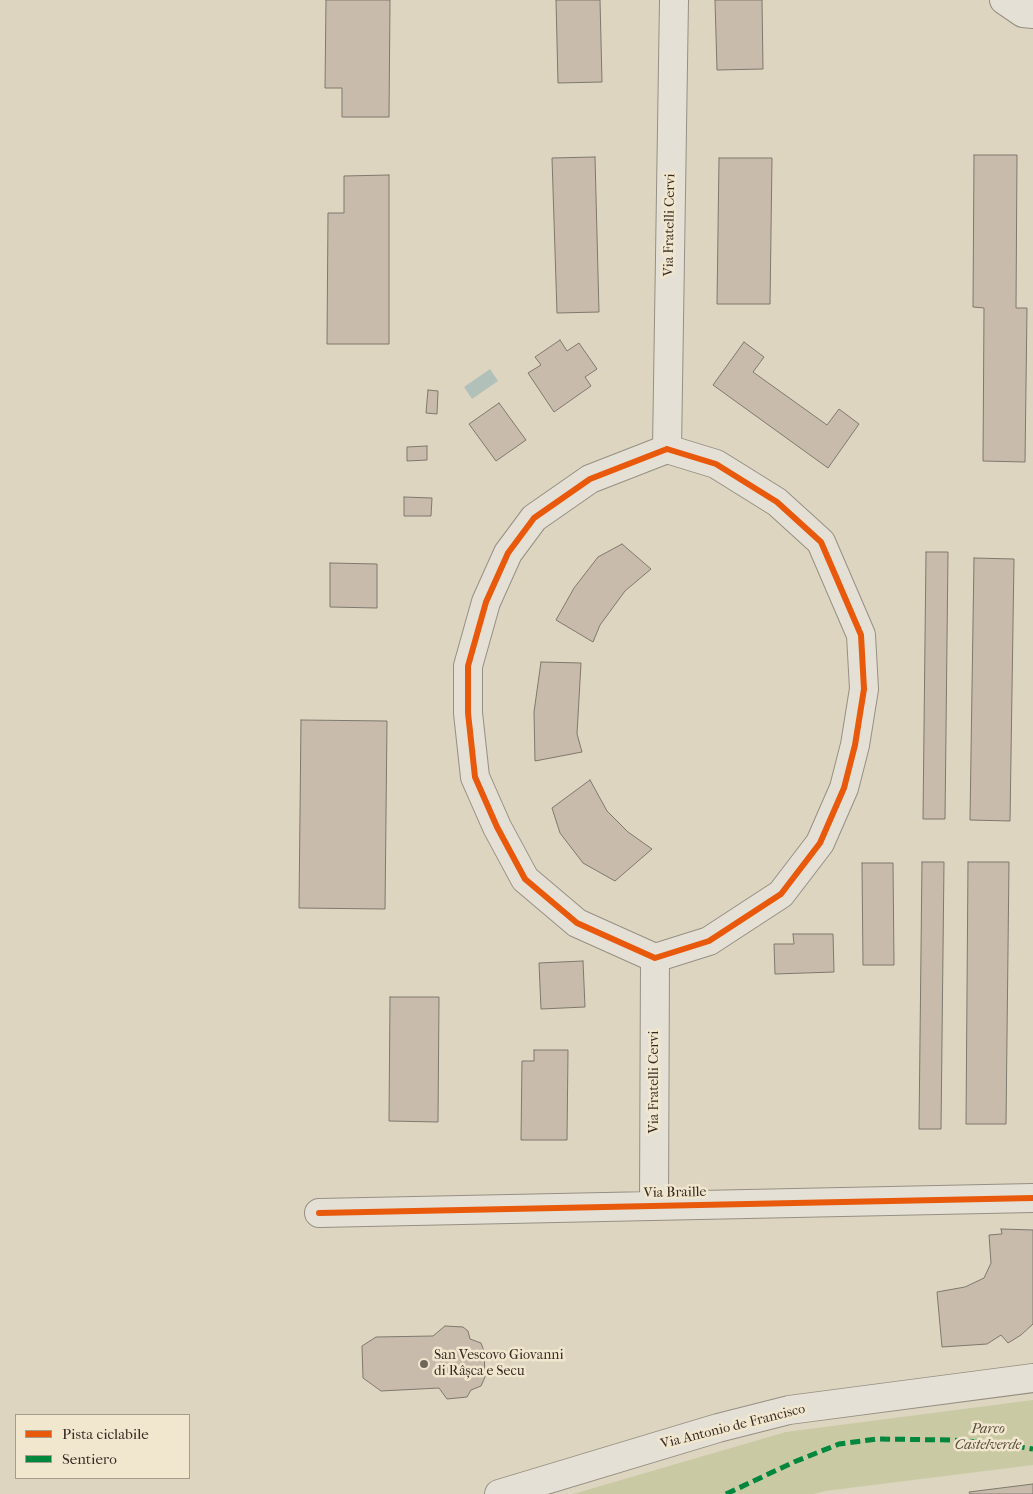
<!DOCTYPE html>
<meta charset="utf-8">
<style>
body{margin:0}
#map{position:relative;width:1033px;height:1494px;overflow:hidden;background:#ddd5c0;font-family:"IM FELL French Canon",serif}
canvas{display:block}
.legend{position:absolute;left:15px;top:1414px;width:175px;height:65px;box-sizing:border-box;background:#f1e7ce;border:1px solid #a79b8a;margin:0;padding:6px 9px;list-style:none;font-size:15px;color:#372a24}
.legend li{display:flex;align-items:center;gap:10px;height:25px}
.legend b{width:25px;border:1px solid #a79b8a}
</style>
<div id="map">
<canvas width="1033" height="1494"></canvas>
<ul class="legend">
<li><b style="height:6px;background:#e8590c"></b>Pista ciclabile</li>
<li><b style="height:6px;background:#00873e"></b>Sentiero</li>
</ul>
</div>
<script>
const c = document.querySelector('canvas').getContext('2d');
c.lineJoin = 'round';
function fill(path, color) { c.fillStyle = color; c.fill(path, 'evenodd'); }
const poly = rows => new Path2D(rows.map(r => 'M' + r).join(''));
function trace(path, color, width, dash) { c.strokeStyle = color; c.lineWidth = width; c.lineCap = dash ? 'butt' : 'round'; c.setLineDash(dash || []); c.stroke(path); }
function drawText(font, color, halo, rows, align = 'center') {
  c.font = font + ' "IM FELL French Canon",serif'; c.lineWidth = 5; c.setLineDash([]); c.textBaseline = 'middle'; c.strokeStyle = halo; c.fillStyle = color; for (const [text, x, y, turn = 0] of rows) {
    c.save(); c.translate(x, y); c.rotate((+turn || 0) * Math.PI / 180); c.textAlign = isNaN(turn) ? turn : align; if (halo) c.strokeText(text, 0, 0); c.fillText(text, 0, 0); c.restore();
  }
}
fill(poly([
 [1033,1400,1033,1465,825,1491,814,1494,573,1494,786,1432]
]), '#c9c9a3');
fill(poly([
 [490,369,498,381,472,399,464,387]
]), '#b1c1ba');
const building = poly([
 [326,0,390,0,389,117,342,117,342,88,325,88,326,0],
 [556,0,600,0,602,82,558,83,556,0],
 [715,0,762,0,763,69,717,70,715,0],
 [974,155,1017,155,1016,308,1027,308,1025,462,983,461,984,308,973,307,974,155],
 [595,157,599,312,557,313,552,158,595,157],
 [719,158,772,158,770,304,717,304,719,158],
 [389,175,389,344,327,344,328,213,344,213,344,176,389,175],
 [560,340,567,351,579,343,597,369,585,377,591,386,554,412,528,373,541,365,535,357,560,340],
 [744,342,764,357,753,372,827,425,839,409,859,424,828,468,713,385,744,342],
 [428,390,438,391,437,414,426,413,428,390],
 [499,403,526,440,496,461,469,424,499,403],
 [427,446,427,460,407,461,407,447,427,446],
 [404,497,432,498,431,516,404,516,404,497],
 [622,544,651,569,625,591,600,625,593,642,556,620,574,588,598,557,622,544],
 [926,552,948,552,945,819,923,819,926,552],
 [974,558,1014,559,1010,821,970,820,974,558],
 [330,563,377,564,377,608,330,607,330,563],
 [541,662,581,663,577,734,582,752,535,761,534,712,541,662],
 [301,720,387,721,385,909,299,908,301,720],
 [590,780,607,811,628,832,652,849,615,881,583,863,560,833,552,808,590,780],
 [922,862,944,862,941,1129,919,1129,922,862],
 [968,862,1009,862,1006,1124,966,1124,968,862],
 [862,863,893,863,894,965,863,965,862,863],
 [793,934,833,934,834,972,775,974,774,944,794,944,793,934],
 [583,961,585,1007,541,1009,539,963,583,961],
 [390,997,439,997,438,1122,389,1121,390,997],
 [534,1050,568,1050,567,1140,521,1140,522,1061,534,1061,534,1050],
 [1001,1229,1033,1230,1033,1324,1021,1335,1008,1343,1001,1335,987,1344,942,1347,937,1292,965,1287,984,1278,991,1263,989,1235,1002,1234,1001,1229],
 [445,1326,463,1327,468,1331,470,1339,481,1343,484,1351,485,1377,481,1386,471,1390,467,1397,447,1399,439,1388,381,1391,363,1378,362,1346,376,1337,433,1336,445,1326],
 [1033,1484,1033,1494,970,1494,969,1492,1033,1484]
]);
fill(building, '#c9bbab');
trace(building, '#7e786e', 1);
const street = poly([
 [1004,0,1023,13,1033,14],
 [667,449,716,464,777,502,821,542,861,635,864,689,855,745,844,788,820,843,781,894,709,941,655,958,577,923,525,879,497,827,475,777,468,713,468,666,486,602,508,553,534,518,590,479,667,449],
 [667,449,674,0],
 [654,1206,655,958],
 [319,1213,1033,1198],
 [499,1494,718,1428,789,1410,1033,1378]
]);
trace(street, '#968f83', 30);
trace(street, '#e5e0d5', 28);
trace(poly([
 [726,1494,794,1462,839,1444,877,1439,953,1440,1003,1444,1033,1449]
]), '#00873e', 5, [10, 5]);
trace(poly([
 [667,449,716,464,777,502,821,542,861,635,864,689,855,745,844,788,820,843,781,894,709,941,655,958,577,923,525,879,497,827,475,777,468,713,468,666,486,602,508,553,534,518,590,479,667,449],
 [319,1213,1033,1198]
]), '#e8590c', 6);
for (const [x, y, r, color] of [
 [424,1364,5,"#71665b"]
]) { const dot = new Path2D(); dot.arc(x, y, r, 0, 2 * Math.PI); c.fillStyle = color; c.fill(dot); trace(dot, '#f1e7ce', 2); }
drawText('14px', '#372a24', '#f1e7ce', [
 ["Via Fratelli Cervi",670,225,-89],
 ["Via Fratelli Cervi",655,1082,-90],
 ["Via Braille",675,1193,-1],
 ["Via Antonio de Francisco",733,1427,-14]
]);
drawText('14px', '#372a24', '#f1e7ce', [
 ["San Vescovo Giovanni",434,1356],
 ["di Râșca e Secu",434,1372]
], 'left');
drawText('italic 14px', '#574f3e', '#f1e7ce', [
 ["Parco",988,1430],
 ["Castelverde",988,1446]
]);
</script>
